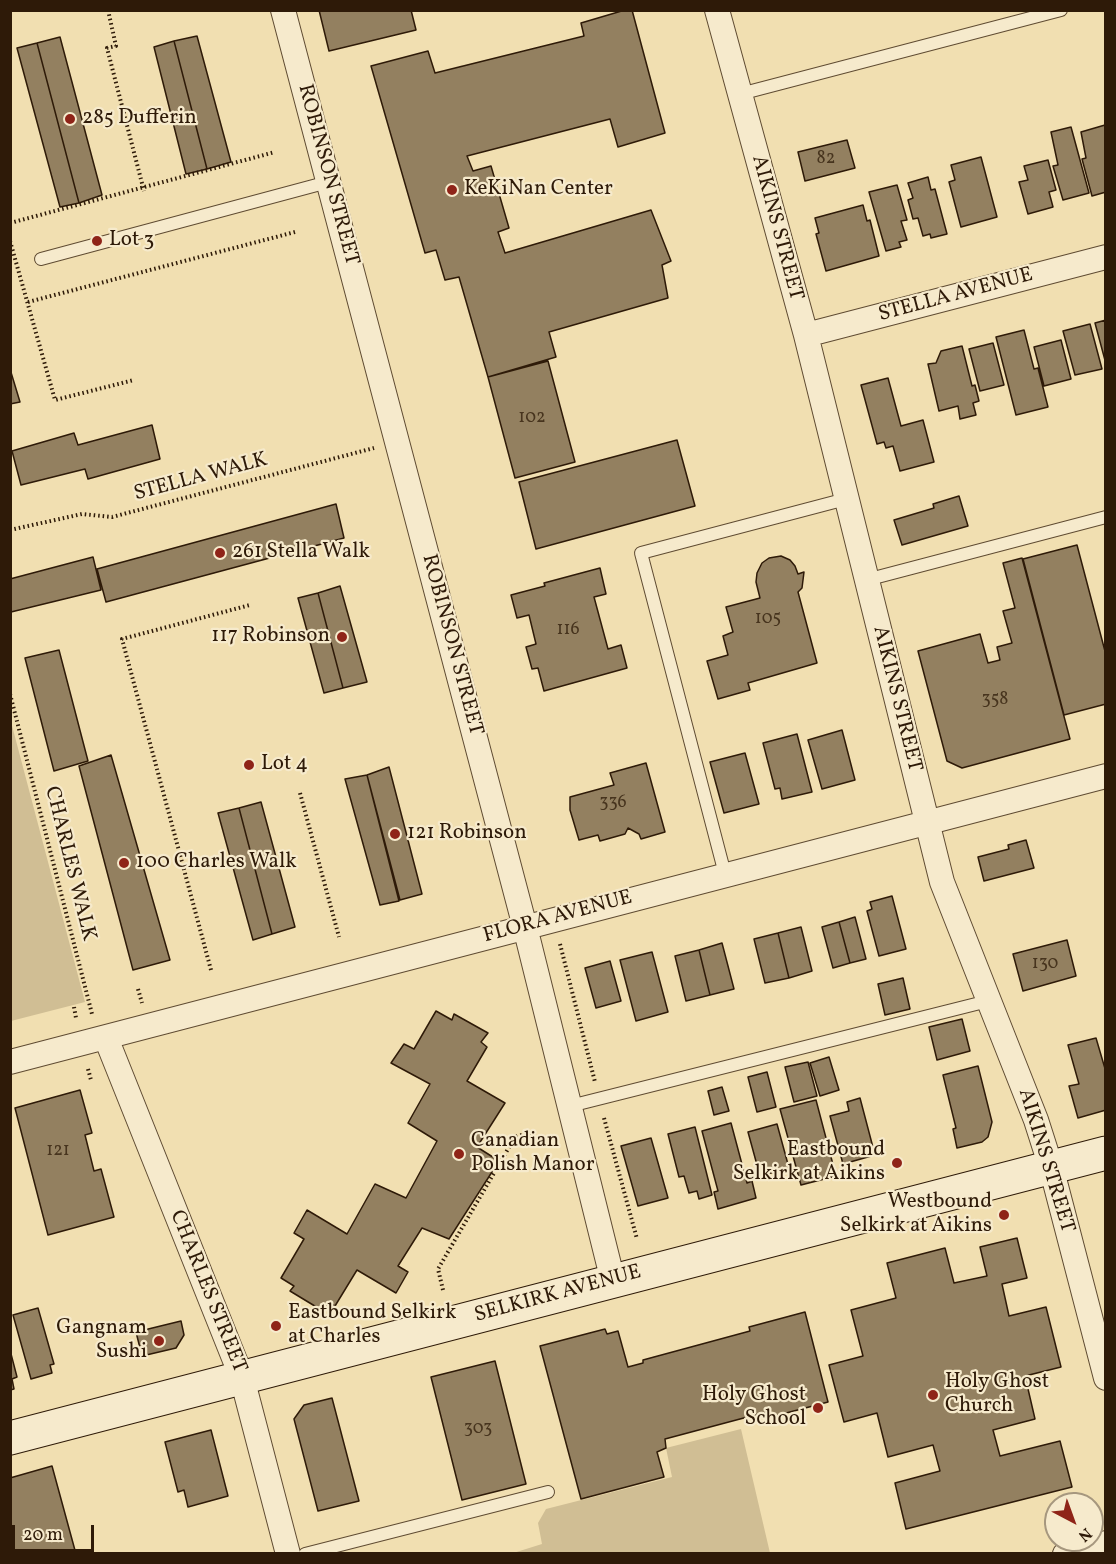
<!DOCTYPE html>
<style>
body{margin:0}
#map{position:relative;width:1116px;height:1564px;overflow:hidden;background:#f1dfb1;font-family:Vollkorn,serif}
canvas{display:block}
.frame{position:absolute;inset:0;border:12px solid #2e1a08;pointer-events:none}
.north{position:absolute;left:1044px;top:1492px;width:60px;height:60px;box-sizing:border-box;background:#f6eacc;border:2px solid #a6977e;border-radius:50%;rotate:139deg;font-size:16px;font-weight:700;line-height:24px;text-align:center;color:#2e1a08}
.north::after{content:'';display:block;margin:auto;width:21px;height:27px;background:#8f2418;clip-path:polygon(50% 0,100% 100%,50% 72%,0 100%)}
.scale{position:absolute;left:12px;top:1525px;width:82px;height:27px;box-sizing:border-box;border:3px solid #2e1a08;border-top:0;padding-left:8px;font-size:18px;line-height:21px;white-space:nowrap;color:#2e1a08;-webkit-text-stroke:4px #f6eacc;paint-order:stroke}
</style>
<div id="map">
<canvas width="1116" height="1564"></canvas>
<div class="frame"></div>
<div class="north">N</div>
<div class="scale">20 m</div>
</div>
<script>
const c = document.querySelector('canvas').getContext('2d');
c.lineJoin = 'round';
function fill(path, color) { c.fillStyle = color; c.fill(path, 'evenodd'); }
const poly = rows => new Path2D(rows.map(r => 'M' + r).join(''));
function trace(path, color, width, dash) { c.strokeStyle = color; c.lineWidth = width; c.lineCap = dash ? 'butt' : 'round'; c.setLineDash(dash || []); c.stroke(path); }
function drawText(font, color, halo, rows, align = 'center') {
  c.font = font + ' Vollkorn,serif'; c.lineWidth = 4.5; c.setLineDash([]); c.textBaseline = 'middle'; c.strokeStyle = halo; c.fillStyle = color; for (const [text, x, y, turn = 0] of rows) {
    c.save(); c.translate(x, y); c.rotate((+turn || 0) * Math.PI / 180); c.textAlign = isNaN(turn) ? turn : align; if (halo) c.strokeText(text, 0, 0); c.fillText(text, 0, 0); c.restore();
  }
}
fill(poly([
 [10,718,85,1002,11,1021,10,1021],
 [741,1429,770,1553,510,1554,542,1544,538,1523,546,1509,672,1477,666,1448]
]), '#d0be94');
const building = poly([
 [319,10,411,10,416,30,329,51,319,10],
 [625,10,632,10,665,133,618,147,610,119,467,156,473,171,491,166,509,228,498,232,505,253,651,210,671,261,662,265,668,298,549,332,556,357,488,377,459,277,445,280,436,250,425,253,371,66,428,51,435,73,584,36,581,23,625,10],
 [197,36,231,162,207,169,174,41,197,36],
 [60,37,102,195,79,203,37,43,60,37],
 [174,41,207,169,186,174,154,47,174,41],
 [37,43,79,203,60,207,17,48,37,43],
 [1105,125,1106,192,1092,196,1082,159,1086,158,1081,132,1105,125],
 [1071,127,1089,193,1063,200,1053,166,1058,165,1051,132,1071,127],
 [847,140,855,168,805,181,798,152,847,140],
 [981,157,997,217,961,227,949,182,955,180,951,165,981,157],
 [1048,160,1056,190,1049,192,1053,207,1028,214,1019,182,1028,180,1024,166,1048,160],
 [928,177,931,190,935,189,947,234,931,238,930,234,923,236,918,218,913,219,908,200,913,198,908,183,928,177],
 [897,185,907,220,901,221,907,240,899,242,901,247,886,251,869,192,897,185],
 [863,205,867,221,870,220,879,256,826,271,816,234,819,233,815,218,863,205],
 [1106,320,1106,364,1095,323,1106,320],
 [1090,324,1102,369,1075,375,1063,331,1090,324],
 [1024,330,1034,369,1038,368,1048,407,1016,415,996,337,1024,330],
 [1061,340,1071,379,1044,386,1034,347,1061,340],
 [993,343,1004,385,980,391,969,349,993,343],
 [962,346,972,386,975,385,979,401,973,403,976,415,960,419,958,406,939,411,928,364,936,363,941,351,962,346],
 [548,361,575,462,515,478,488,377,548,361],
 [10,369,20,402,10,404,10,369],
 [888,378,901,426,923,420,934,462,900,471,893,446,886,448,884,442,877,444,861,385,888,378],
 [152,425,160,459,88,479,85,469,21,485,12,451,74,433,78,445,152,425],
 [677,440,695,506,536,549,519,482,677,440],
 [959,496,968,526,902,545,894,520,934,508,933,504,959,496],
 [336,504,344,538,106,602,97,569,336,504],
 [1077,545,1106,655,1106,704,1064,715,1023,559,1077,545],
 [781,556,790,560,795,566,798,574,804,572,802,588,798,592,817,663,748,683,750,690,718,699,707,661,728,655,723,636,733,632,726,607,760,598,756,582,757,573,762,563,769,558,781,556],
 [93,557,101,590,11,612,10,579,93,557],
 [1022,558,1070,739,962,768,947,761,918,651,980,634,988,663,1000,660,997,647,1012,643,1003,611,1015,608,1003,563,1022,558],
 [600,568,606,594,594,597,608,649,621,645,627,668,544,691,538,668,532,669,526,647,536,644,529,615,517,618,511,595,545,586,544,583,600,568],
 [340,586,367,682,343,688,318,593,340,586],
 [318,593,343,688,324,693,298,598,318,593],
 [59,650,88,761,54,771,25,658,59,650],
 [842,730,855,780,822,789,808,740,842,730],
 [797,734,812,792,782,799,780,788,775,789,763,743,797,734],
 [745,753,759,804,724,813,710,762,745,753],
 [111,755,170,960,133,970,79,766,111,755],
 [646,763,665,832,641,839,639,834,628,828,625,834,600,841,598,835,579,840,570,810,570,797,614,785,610,773,646,763],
 [389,767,422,894,400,900,367,775,389,767],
 [367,775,399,901,380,905,345,779,367,775],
 [261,802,295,927,272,934,239,808,261,802],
 [239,808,272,934,253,940,218,813,239,808],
 [1026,840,1034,868,984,881,978,857,1009,849,1008,845,1026,840],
 [892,896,906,949,879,956,867,911,872,909,870,902,892,896],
 [855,917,866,959,850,963,839,922,855,917],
 [839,922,850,963,833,968,822,927,839,922],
 [801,927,812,971,789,978,778,933,801,927],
 [778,933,789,978,765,983,754,939,778,933],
 [1067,940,1076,976,1023,991,1013,954,1067,940],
 [722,943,734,989,710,995,699,950,722,943],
 [699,950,710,995,686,1001,675,956,699,950],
 [652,952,668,1012,636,1021,620,960,652,952],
 [610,961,621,1001,596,1008,585,968,610,961],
 [903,978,910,1009,885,1015,878,984,903,978],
 [436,1011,452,1020,454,1014,488,1033,481,1042,487,1047,467,1081,505,1103,477,1147,499,1161,449,1239,422,1228,398,1266,408,1272,396,1293,357,1270,335,1306,328,1302,323,1311,290,1291,294,1286,281,1278,304,1239,294,1233,307,1210,347,1234,375,1184,406,1198,437,1141,408,1123,430,1084,391,1063,404,1044,414,1049,436,1011],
 [962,1019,970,1051,937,1060,929,1027,962,1019],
 [1096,1038,1106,1072,1106,1110,1078,1118,1069,1086,1079,1084,1068,1045,1096,1038],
 [829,1057,839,1090,820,1096,810,1063,829,1057],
 [808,1062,817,1096,794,1102,785,1067,808,1062],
 [978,1066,992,1122,988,1137,982,1142,957,1148,953,1129,956,1128,943,1075,978,1066],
 [767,1072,776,1107,757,1112,748,1077,767,1072],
 [722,1087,729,1111,714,1115,708,1091,722,1087],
 [80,1090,92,1133,85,1135,94,1171,101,1169,114,1217,48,1235,15,1108,80,1090],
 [860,1098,875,1155,843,1164,830,1116,849,1111,847,1102,860,1098],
 [816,1100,836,1176,801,1185,780,1109,816,1100],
 [731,1123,747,1183,752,1181,756,1198,718,1209,714,1192,718,1191,702,1131,731,1123],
 [777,1124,789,1168,760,1176,748,1132,777,1124],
 [695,1127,712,1195,699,1199,697,1191,689,1193,684,1176,679,1177,668,1134,695,1127],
 [651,1138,668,1198,638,1206,621,1146,651,1138],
 [1017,1238,1027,1278,1002,1284,1009,1316,1046,1307,1061,1367,1025,1376,1035,1419,993,1430,1000,1456,1060,1441,1072,1487,906,1529,895,1483,940,1471,933,1445,888,1457,877,1413,844,1422,829,1365,863,1356,851,1310,896,1298,887,1263,945,1248,954,1283,987,1276,980,1247,1017,1238],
 [38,1308,54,1364,50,1365,52,1373,31,1379,13,1315,38,1308],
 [805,1312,828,1402,771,1417,770,1411,665,1439,666,1448,657,1452,664,1477,581,1499,540,1346,605,1329,607,1334,618,1331,628,1367,643,1363,643,1360,750,1331,749,1327,805,1312],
 [181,1321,184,1335,176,1348,142,1356,136,1332,181,1321],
 [10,1350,17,1377,12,1379,14,1389,10,1390,10,1350],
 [495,1361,526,1484,462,1500,431,1377,495,1361],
 [332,1398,359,1501,318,1511,294,1419,304,1405,332,1398],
 [211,1430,228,1496,188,1507,184,1490,178,1492,165,1442,211,1430],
 [52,1466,76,1554,13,1554,10,1543,10,1478,52,1466]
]);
fill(building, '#938060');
trace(building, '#2e1a08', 1.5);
const service = poly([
 [740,94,1061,10],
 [41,259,328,182],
 [866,580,1106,517],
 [725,874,641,553,846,499],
 [570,1106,988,1001],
 [305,1554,548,1492]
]);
const minor = poly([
 [283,10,525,927,613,1281],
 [717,10,806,335,942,882,1036,1120,1051,1167,1106,1378],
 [806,335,1106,257],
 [106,1038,242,1378,288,1554],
 [10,1062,1106,776],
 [1065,1554,1106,1543]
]);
const secondary = poly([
 [10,1438,1106,1153]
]);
trace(service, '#5f4b32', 14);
trace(minor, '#5f4b32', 26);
trace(secondary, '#2e1a08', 35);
trace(poly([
 [108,10,116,46,107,48,144,191],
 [10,223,275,152],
 [10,241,55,400,134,380],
 [28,302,295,232],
 [10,530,82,514,112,517,374,448],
 [10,694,92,1014],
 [300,793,339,937],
 [560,944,595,1082],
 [211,970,122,639,250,605],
 [138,989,142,1003],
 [74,1007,76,1018],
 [88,1069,91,1080],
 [604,1118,637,1239],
 [443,1290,438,1269,515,1137,532,1132]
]), '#2e1a08', 4, [1.5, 3]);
trace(service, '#f6eacc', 12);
trace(minor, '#f6eacc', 24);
trace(secondary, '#f6eacc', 33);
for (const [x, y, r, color] of [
 [70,119,6,"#8f2418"],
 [452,190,6,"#8f2418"],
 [97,241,6,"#8f2418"],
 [220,553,6,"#8f2418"],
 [342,637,6,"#8f2418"],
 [249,765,6,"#8f2418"],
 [395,834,6,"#8f2418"],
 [124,863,6,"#8f2418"],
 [459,1154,6,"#8f2418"],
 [897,1163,6,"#8f2418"],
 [1004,1215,6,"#8f2418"],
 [276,1326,6,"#8f2418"],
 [159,1341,6,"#8f2418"],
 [933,1395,6,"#8f2418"],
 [818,1408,6,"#8f2418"]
]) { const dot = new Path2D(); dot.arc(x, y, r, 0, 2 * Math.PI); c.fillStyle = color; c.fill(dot); trace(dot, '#f6eacc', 2); }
drawText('18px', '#47341e', null, [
 ["82",826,160],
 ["102",532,419],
 ["105",768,620],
 ["116",568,631],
 ["358",995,701],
 ["336",613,804],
 ["130",1045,965],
 ["121",58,1152],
 ["303",478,1430]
]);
drawText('21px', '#2e1a08', '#f6eacc', [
 ["285 Dufferin",82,119],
 ["KeKiNan Center",464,190],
 ["Lot 3",109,241],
 ["261 Stella Walk",232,553],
 ["117 Robinson",330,637,"right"],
 ["Lot 4",261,765],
 ["121 Robinson",407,834],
 ["100 Charles Walk",136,863],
 ["Canadian",471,1142],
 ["Polish Manor",471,1166],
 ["Eastbound",885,1151,"right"],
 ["Selkirk at Aikins",885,1175,"right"],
 ["Westbound",992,1203,"right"],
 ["Selkirk at Aikins",992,1227,"right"],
 ["Eastbound Selkirk",288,1314],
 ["at Charles",288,1338],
 ["Gangnam",147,1329,"right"],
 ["Sushi",147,1353,"right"],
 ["Holy Ghost",945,1383],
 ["Church",945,1407],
 ["Holy Ghost",806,1396,"right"],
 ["School",806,1420,"right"]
], 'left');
drawText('21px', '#2e1a08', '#f6eacc', [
 ["ROBINSON STREET",327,175,75],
 ["AIKINS STREET",776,228,75],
 ["STELLA AVENUE",956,296,-15],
 ["STELLA WALK",201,478,-15],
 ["ROBINSON STREET",451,645,75],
 ["AIKINS STREET",896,699,76],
 ["CHARLES WALK",69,864,76],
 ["FLORA AVENUE",558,918,-15],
 ["AIKINS STREET",1045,1161,73],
 ["CHARLES STREET",207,1292,68],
 ["SELKIRK AVENUE",558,1295,-15]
]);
</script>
